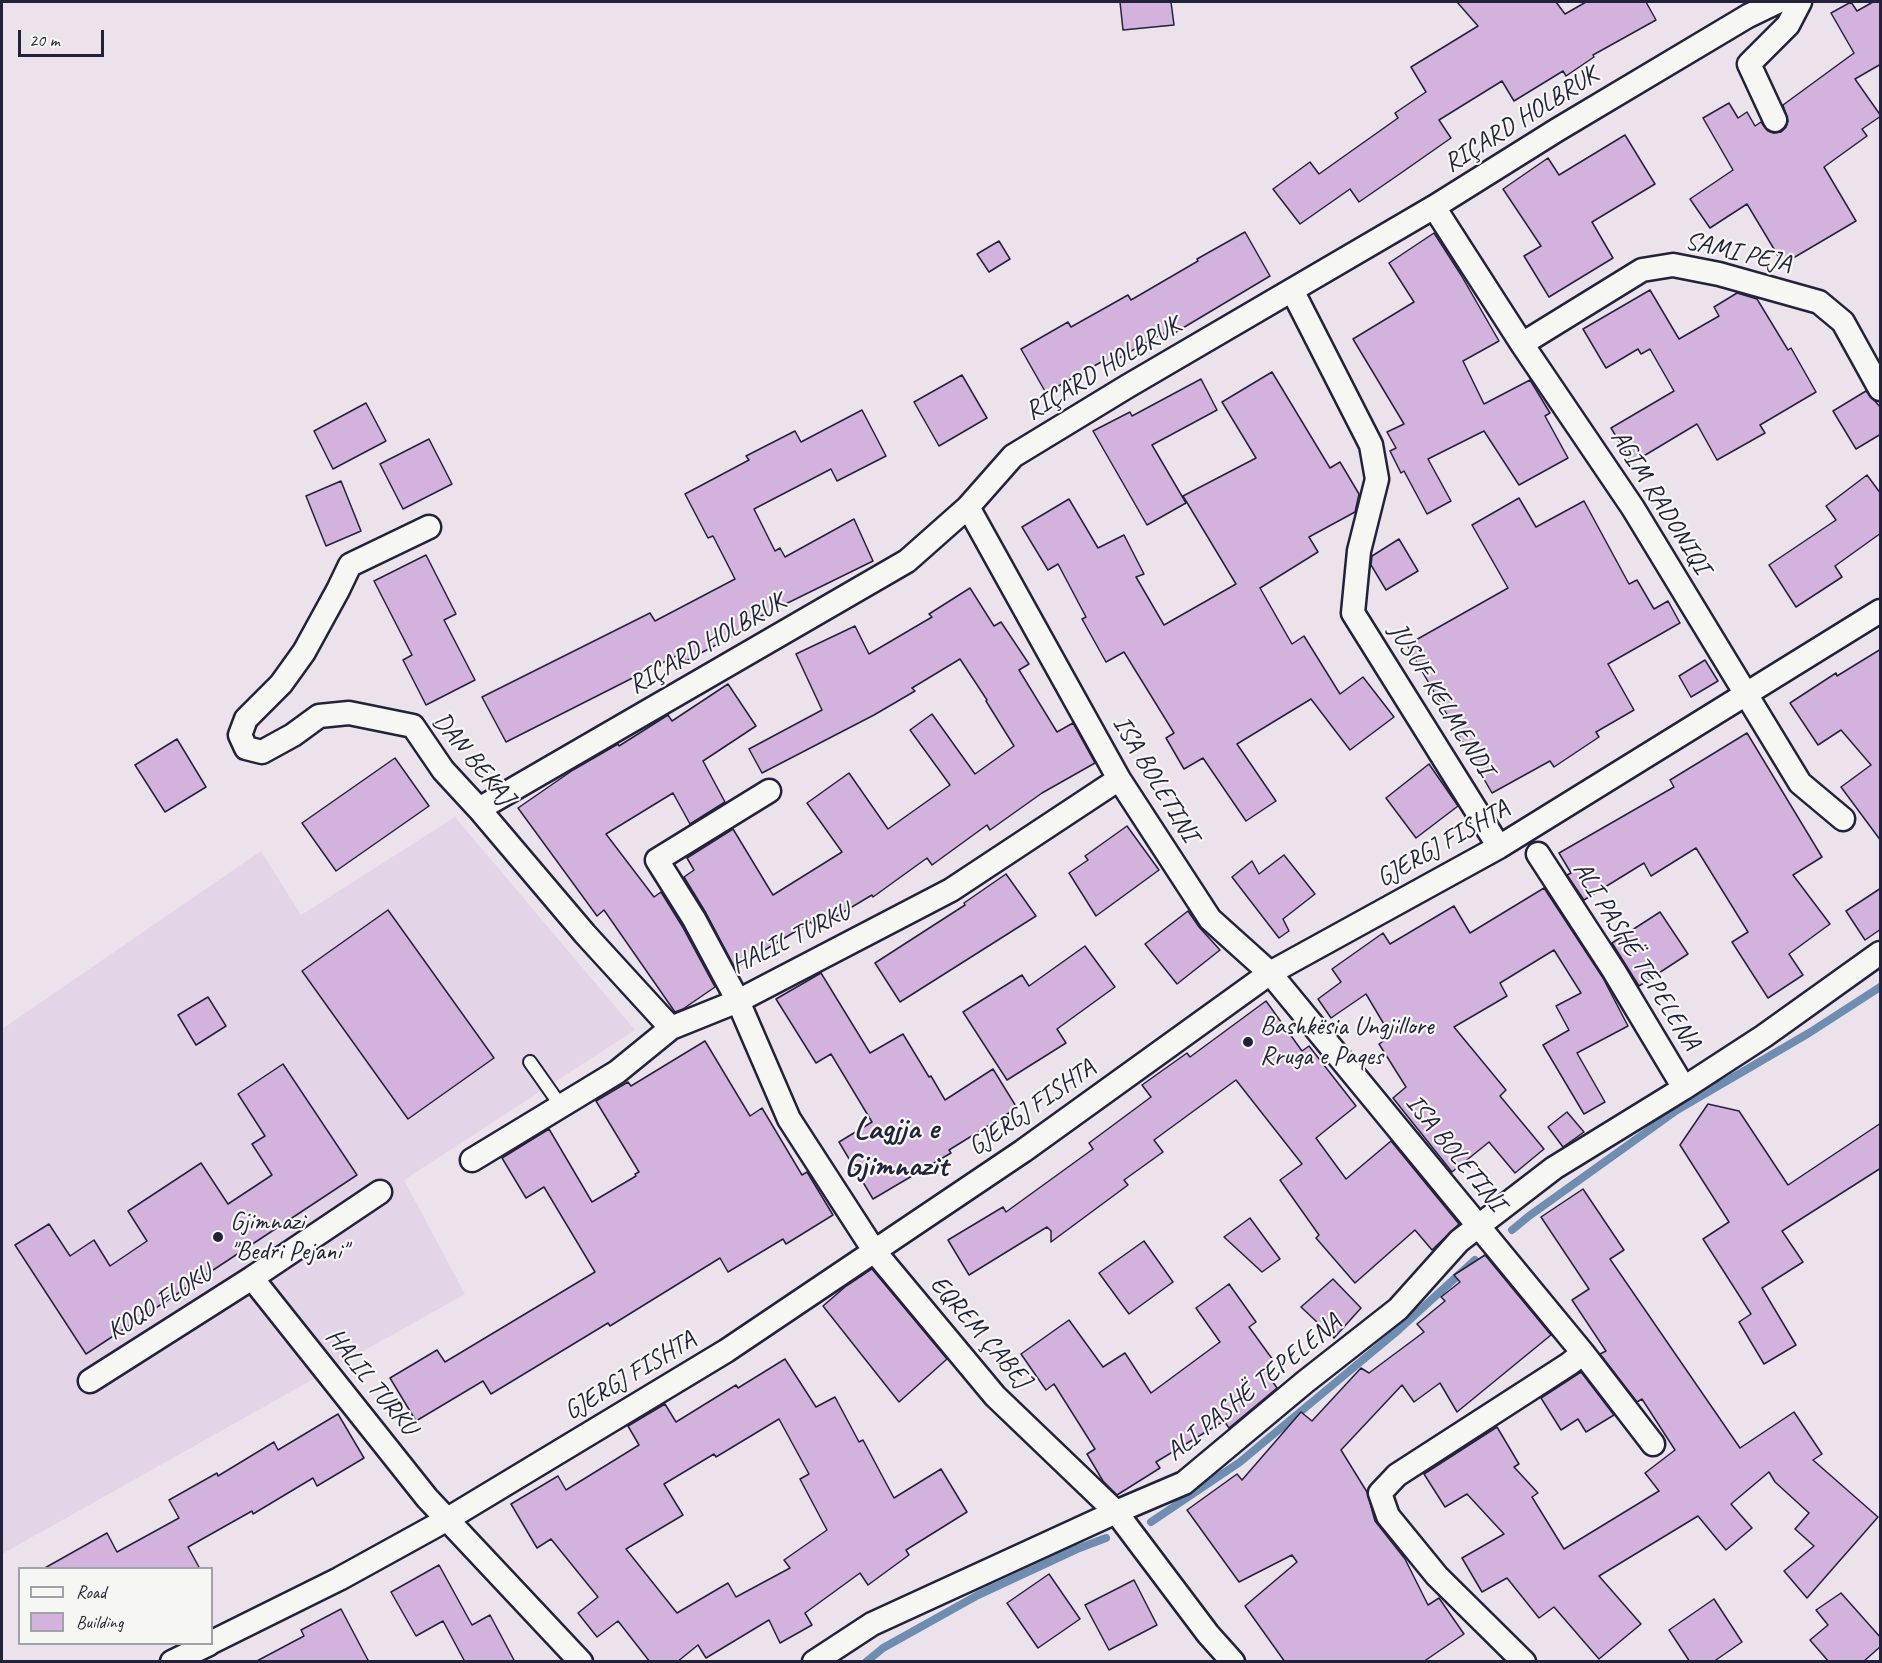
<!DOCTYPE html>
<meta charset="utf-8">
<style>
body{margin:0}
#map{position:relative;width:1882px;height:1663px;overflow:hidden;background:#ece2ec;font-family:Caveat,sans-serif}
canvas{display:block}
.frame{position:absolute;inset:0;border:3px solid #22223b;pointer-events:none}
.legend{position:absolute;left:18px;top:1567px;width:195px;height:78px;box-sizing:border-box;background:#f6f6f2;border:2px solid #a1a1a9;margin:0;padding:8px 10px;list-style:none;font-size:18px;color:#22223b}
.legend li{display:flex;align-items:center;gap:12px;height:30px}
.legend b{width:30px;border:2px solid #a1a1a9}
.scale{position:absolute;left:18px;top:30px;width:86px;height:27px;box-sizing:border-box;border:3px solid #22223b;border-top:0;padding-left:8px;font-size:18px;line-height:21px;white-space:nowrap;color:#22223b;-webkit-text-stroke:4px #f6f6f2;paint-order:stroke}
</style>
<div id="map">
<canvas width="1882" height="1663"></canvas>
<div class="frame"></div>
<ul class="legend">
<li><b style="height:8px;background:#f6f6f2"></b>Road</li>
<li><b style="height:16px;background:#d3b2dd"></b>Building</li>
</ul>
<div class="scale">20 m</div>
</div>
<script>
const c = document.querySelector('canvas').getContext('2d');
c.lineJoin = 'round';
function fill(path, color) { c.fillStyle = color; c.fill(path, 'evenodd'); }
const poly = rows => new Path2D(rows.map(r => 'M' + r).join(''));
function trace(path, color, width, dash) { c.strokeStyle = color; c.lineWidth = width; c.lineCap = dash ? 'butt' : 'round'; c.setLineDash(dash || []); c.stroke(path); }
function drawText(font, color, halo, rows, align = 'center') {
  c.font = font + ' Caveat,sans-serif'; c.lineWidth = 4.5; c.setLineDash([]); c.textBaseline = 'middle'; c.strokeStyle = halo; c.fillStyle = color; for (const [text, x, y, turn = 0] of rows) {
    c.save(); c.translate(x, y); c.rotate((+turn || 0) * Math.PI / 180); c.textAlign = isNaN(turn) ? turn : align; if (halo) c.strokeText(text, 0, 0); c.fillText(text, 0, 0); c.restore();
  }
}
fill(poly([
 [455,817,635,1030,404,1180,465,1294,2,1554,2,1029,261,851,301,915]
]), '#e4d4e8');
trace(poly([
 [1512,1230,1529,1216,1677,1110,1809,1033,1880,987],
 [1151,1522,1240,1462,1395,1333,1475,1260],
 [866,1662,883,1648,978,1595,1077,1549,1106,1538]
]), '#6e8db1', 8);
const building = poly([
 [1120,2,1171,2,1174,25,1123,30,1120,2],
 [1457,2,1556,2,1565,14,1586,2,1646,2,1656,20,1593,55,1594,57,1566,76,1563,71,1514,101,1502,81,1439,120,1451,138,1401,173,1359,202,1350,189,1300,224,1273,189,1310,162,1319,174,1398,118,1395,113,1426,92,1411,67,1478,26,1457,2],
 [1851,2,1857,11,1873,2,1881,2,1881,64,1855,79,1881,116,1862,129,1867,136,1824,167,1856,221,1783,264,1747,204,1710,228,1690,199,1733,170,1703,118,1729,103,1738,118,1747,112,1755,126,1761,122,1768,131,1774,133,1781,132,1786,127,1788,121,1783,105,1854,53,1831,13,1851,2],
 [1625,135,1655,184,1592,222,1613,258,1549,297,1524,256,1541,246,1503,189,1548,158,1559,175,1625,135],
 [1245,232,1270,276,1166,338,1163,333,1105,366,1103,361,1046,393,1021,349,1068,322,1071,327,1128,295,1131,300,1198,261,1197,259,1245,232],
 [1434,233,1461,275,1499,341,1463,361,1484,404,1530,380,1550,413,1545,416,1568,458,1519,485,1484,431,1428,459,1451,501,1427,514,1404,471,1401,473,1390,451,1396,448,1387,432,1404,424,1353,339,1414,302,1389,263,1434,233],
 [999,241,1010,259,989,272,977,254,999,241],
 [1650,290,1679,339,1719,316,1714,307,1737,293,1757,299,1788,350,1791,348,1816,392,1760,425,1765,433,1717,460,1697,424,1632,463,1611,428,1674,391,1650,349,1641,354,1638,349,1606,368,1583,329,1650,290],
 [1272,372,1330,468,1340,462,1359,494,1355,512,1309,537,1318,552,1260,588,1292,644,1304,636,1340,694,1363,677,1394,717,1350,750,1311,699,1237,744,1276,801,1246,821,1203,758,1184,769,1166,738,1174,733,1124,652,1106,662,1082,619,1086,617,1058,564,1048,570,1022,527,1069,499,1098,548,1124,535,1144,574,1136,577,1164,625,1236,584,1183,496,1256,458,1222,402,1272,372],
 [962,375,987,418,939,446,914,402,962,375],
 [1201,379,1217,410,1152,445,1186,503,1147,525,1093,431,1130,412,1132,416,1201,379],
 [1866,391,1881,408,1881,434,1856,449,1833,411,1866,391],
 [366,403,386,441,333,469,314,431,366,403],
 [862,410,886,456,837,481,831,469,754,509,775,551,780,548,785,557,854,519,873,561,753,620,755,624,686,661,682,653,506,742,482,697,650,613,655,621,735,579,713,536,708,538,685,494,749,460,746,456,795,431,801,442,862,410],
 [429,439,452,484,403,509,380,464,429,439],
 [1867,475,1881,494,1881,533,1835,566,1842,577,1796,607,1769,565,1836,520,1826,506,1867,475],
 [341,481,361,531,326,546,306,496,341,481],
 [1519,498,1536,527,1584,501,1629,584,1637,580,1654,609,1668,601,1680,623,1608,664,1634,710,1596,732,1599,737,1554,767,1550,761,1492,793,1407,645,1508,588,1472,525,1519,498],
 [1399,539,1418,571,1386,590,1371,565,1372,556,1399,539],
 [426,555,456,614,444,620,475,680,426,705,403,660,412,655,374,581,426,555],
 [970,588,994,626,1001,622,1029,664,1019,670,1057,732,1073,723,1095,763,1042,793,990,830,987,825,932,865,927,858,873,897,872,895,815,929,811,922,735,968,706,913,684,877,694,870,687,858,733,829,773,895,842,852,807,803,849,773,888,829,950,785,910,730,932,714,975,774,1014,746,986,701,987,700,960,659,912,688,915,691,874,715,762,773,749,749,822,710,796,654,855,626,869,654,932,617,929,614,970,588],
 [1881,649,1881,841,1841,787,1871,765,1841,730,1818,745,1790,703,1836,673,1837,676,1881,649],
 [1705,660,1718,681,1691,697,1679,676,1705,660],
 [728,684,756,726,703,761,725,802,690,824,673,793,606,834,654,897,661,892,682,926,715,987,683,1009,675,1012,604,910,597,916,518,808,573,770,618,744,619,746,668,715,672,721,728,684],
 [1747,733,1822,857,1793,875,1830,924,1789,954,1803,975,1768,998,1732,942,1748,932,1696,848,1651,876,1644,863,1584,900,1567,875,1571,873,1559,853,1674,787,1670,780,1747,733],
 [177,739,206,787,165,812,135,765,177,739],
 [395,758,429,806,336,871,302,823,395,758],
 [1429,764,1458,806,1416,838,1386,798,1429,764],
 [1127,826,1159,870,1096,916,1069,873,1088,860,1085,856,1127,826],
 [1284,855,1315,894,1283,919,1289,931,1279,938,1232,877,1252,861,1259,874,1284,855],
 [1006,874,1036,916,900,1002,875,963,965,905,964,903,1006,874],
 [1544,888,1603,978,1628,1026,1577,1053,1605,1102,1584,1114,1543,1045,1569,1030,1556,1006,1581,993,1554,950,1500,983,1507,996,1454,1027,1506,1090,1500,1096,1544,1149,1515,1173,1489,1142,1452,1172,1393,1098,1406,1087,1379,1044,1391,1036,1366,994,1331,1018,1318,999,1341,982,1332,969,1383,933,1390,944,1454,906,1470,933,1544,888],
 [1881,888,1881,929,1865,940,1846,911,1881,888],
 [388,910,494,1058,408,1119,302,971,388,910],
 [1188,911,1199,927,1220,950,1177,984,1145,944,1188,911],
 [1660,912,1688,954,1639,986,1612,943,1660,912],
 [1085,946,1115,987,1057,1029,1066,1043,1007,1080,963,1012,1022,975,1029,986,1085,946],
 [821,973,870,1053,903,1034,929,1077,931,1076,945,1100,993,1069,1017,1108,949,1150,951,1153,873,1199,839,1142,872,1122,831,1054,816,1063,776,999,821,973],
 [208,997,226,1026,196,1045,178,1015,208,997],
 [1266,1001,1302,1051,1309,1046,1356,1106,1316,1138,1346,1179,1391,1141,1459,1224,1432,1250,1415,1230,1355,1283,1316,1238,1319,1235,1280,1180,1302,1164,1236,1080,1154,1140,1163,1152,1124,1180,1128,1185,1051,1242,1051,1231,1047,1227,969,1275,948,1240,1003,1207,1006,1212,1093,1149,1089,1143,1151,1097,1142,1085,1187,1053,1190,1057,1266,1001],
 [705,1041,750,1116,762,1108,802,1175,807,1172,833,1215,786,1244,783,1239,728,1272,720,1258,610,1326,608,1323,491,1394,483,1381,416,1421,390,1378,437,1350,445,1362,595,1272,544,1187,526,1198,502,1158,549,1129,592,1202,636,1176,635,1174,639,1172,596,1101,628,1082,631,1086,705,1041],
 [283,1064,357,1175,86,1354,15,1245,49,1224,70,1256,94,1240,110,1266,147,1241,128,1211,201,1163,228,1204,272,1175,252,1144,265,1136,238,1094,283,1064],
 [1708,1104,1739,1111,1788,1185,1881,1123,1881,1168,1782,1231,1803,1262,1762,1288,1796,1345,1764,1364,1739,1322,1751,1314,1703,1239,1729,1222,1680,1145,1708,1104],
 [1567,1112,1584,1132,1563,1147,1548,1127,1567,1112],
 [1583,1189,1624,1250,1610,1259,1740,1448,1794,1412,1822,1454,1813,1460,1878,1517,1807,1598,1784,1571,1814,1546,1795,1529,1809,1513,1775,1482,1769,1472,1731,1504,1752,1528,1726,1550,1698,1516,1599,1576,1641,1624,1599,1659,1554,1607,1539,1618,1507,1578,1482,1592,1462,1558,1504,1534,1467,1494,1445,1507,1424,1474,1497,1427,1519,1464,1514,1467,1538,1493,1532,1497,1564,1549,1659,1491,1645,1473,1675,1450,1642,1399,1637,1402,1600,1354,1606,1351,1572,1300,1589,1289,1541,1217,1583,1189],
 [1250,1218,1280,1259,1262,1272,1224,1237,1250,1218],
 [1144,1241,1173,1282,1129,1314,1099,1273,1144,1241],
 [1485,1255,1551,1335,1457,1412,1440,1383,1414,1402,1402,1385,1341,1450,1367,1492,1375,1521,1405,1559,1428,1605,1439,1598,1464,1634,1423,1662,1285,1662,1245,1606,1297,1562,1292,1555,1239,1582,1187,1510,1237,1474,1242,1480,1301,1412,1312,1421,1361,1368,1369,1373,1424,1332,1417,1324,1445,1301,1441,1297,1460,1282,1454,1275,1485,1255],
 [872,1269,947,1359,899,1402,823,1306,845,1287,872,1269],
 [1333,1279,1361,1308,1334,1338,1301,1307,1333,1279],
 [1229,1284,1256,1322,1249,1327,1273,1360,1263,1368,1277,1388,1229,1428,1224,1421,1156,1462,1160,1468,1117,1495,1103,1481,1087,1454,1095,1449,1054,1384,1046,1390,1021,1354,1069,1320,1103,1367,1125,1353,1151,1393,1220,1342,1196,1308,1229,1284],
 [785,1359,816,1407,835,1397,859,1442,863,1440,894,1498,941,1469,967,1512,906,1550,909,1555,868,1585,860,1573,805,1613,812,1625,780,1643,769,1620,706,1658,698,1645,677,1662,650,1662,618,1621,597,1637,578,1613,598,1597,551,1539,537,1548,511,1504,558,1476,566,1490,639,1445,628,1426,665,1404,676,1422,736,1385,738,1388,785,1359],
 [779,1419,809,1474,800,1479,827,1530,784,1560,790,1568,736,1597,728,1583,677,1613,626,1549,683,1515,664,1484,714,1454,716,1457,779,1419],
 [1581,1372,1614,1415,1586,1432,1578,1419,1561,1430,1541,1398,1581,1372],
 [338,1414,364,1458,317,1486,313,1478,253,1514,252,1511,188,1547,200,1569,43,1569,107,1533,117,1552,179,1518,169,1500,217,1473,218,1476,274,1442,278,1450,338,1414],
 [439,1565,472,1625,490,1615,515,1662,465,1662,443,1621,416,1636,391,1592,439,1565],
 [1049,1574,1080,1619,1038,1648,1007,1603,1049,1574],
 [1134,1580,1157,1625,1109,1650,1085,1605,1134,1580],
 [1841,1593,1881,1638,1881,1646,1863,1662,1829,1662,1810,1640,1828,1625,1816,1610,1841,1593],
 [1714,1599,1742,1642,1713,1662,1690,1662,1669,1630,1714,1599],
 [341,1609,369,1662,255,1662,304,1636,301,1630,341,1609]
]);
fill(building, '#d3b2dd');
trace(building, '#22223b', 1.5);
const lane = poly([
 [530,1062,561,1106]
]);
const street = poly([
 [1775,120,1749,64,1788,25,1800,2],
 [1434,207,1522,344,1633,508,1800,783,1843,819],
 [1292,290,1371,445,1377,479,1359,551,1353,613,1499,847],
 [1522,344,1642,270,1673,265,1719,274,1819,302,1843,322,1880,389],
 [968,507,1119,779,1210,919,1270,973,1583,1353,1569,1364,1397,1475,1380,1493,1388,1516,1437,1576,1524,1662],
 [429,527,350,565,338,590,304,652,281,684,246,719,240,735,246,748,262,752,293,735,319,716,349,713,413,726,443,770,479,809,585,934,671,1028],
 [769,791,657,860,694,919,738,1001,789,1119,875,1252,995,1396,1116,1512,1208,1634,1233,1662],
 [479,809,907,561,968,507,1013,456,1128,386,1434,207,1557,130,1748,16,1777,2],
 [1538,854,1614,971,1684,1088],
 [472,1160,617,1072,671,1028,738,1001,951,890,1119,779],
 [252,1278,427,1498,581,1662],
 [1583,1353,1653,1444],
 [90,1381,252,1278,380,1192],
 [212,1642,339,1579,446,1520,726,1351,1023,1151,1270,973,1499,847,1880,611],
 [172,1662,209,1644],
 [814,1662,872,1624,1116,1512,1184,1483,1305,1382,1398,1309,1459,1241,1554,1168,1684,1088,1764,1036,1880,953]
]);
trace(lane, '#22223b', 16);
trace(street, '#22223b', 27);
trace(lane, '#f6f6f2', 12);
trace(street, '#f6f6f2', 22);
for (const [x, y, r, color] of [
 [1248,1042,6,"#22223b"],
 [218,1237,6,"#22223b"]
]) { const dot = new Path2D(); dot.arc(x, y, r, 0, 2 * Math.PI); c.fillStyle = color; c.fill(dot); trace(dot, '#f6f6f2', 2); }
drawText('26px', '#22223b', '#f6f6f2', [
 ["RIÇARD HOLBRUK",1521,120,-32],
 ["SAMI PEJA",1738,253,13],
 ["RIÇARD HOLBRUK",1103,369,-31],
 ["AGIM RADONIQI",1660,502,58],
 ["RIÇARD HOLBRUK",707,644,-30],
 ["JUSUF KELMENDI",1441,700,58],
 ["DAN BEKAJ",473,759,50],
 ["ISA BOLETINI",1155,779,59],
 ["GJERGJ FISHTA",1443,844,-30],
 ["HALIL TURKU",791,939,-26],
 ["ALI PASHË TEPELENA",1636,956,58],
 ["GJERGJ FISHTA",1032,1108,-35],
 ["ISA BOLETINI",1455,1153,51],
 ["KOQO FLOKU",160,1303,-32],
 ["EQREM ÇABEJ",980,1332,49],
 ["GJERGJ FISHTA",630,1376,-31],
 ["HALIL TURKU",371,1382,51],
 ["ALI PASHË TEPELENA",1254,1388,-39]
]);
drawText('26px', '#22223b', '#f6f6f2', [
 ["Bashkësia Ungjillore",1260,1027],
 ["Rruga e Paqes",1260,1057],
 ["Gjimnazi",230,1222],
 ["\"Bedri Pejani\"",230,1252]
], 'left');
drawText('bold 32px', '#22223b', '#f6f6f2', [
 ["Lagjja e",896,1130],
 ["Gjimnazit",896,1167]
]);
</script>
